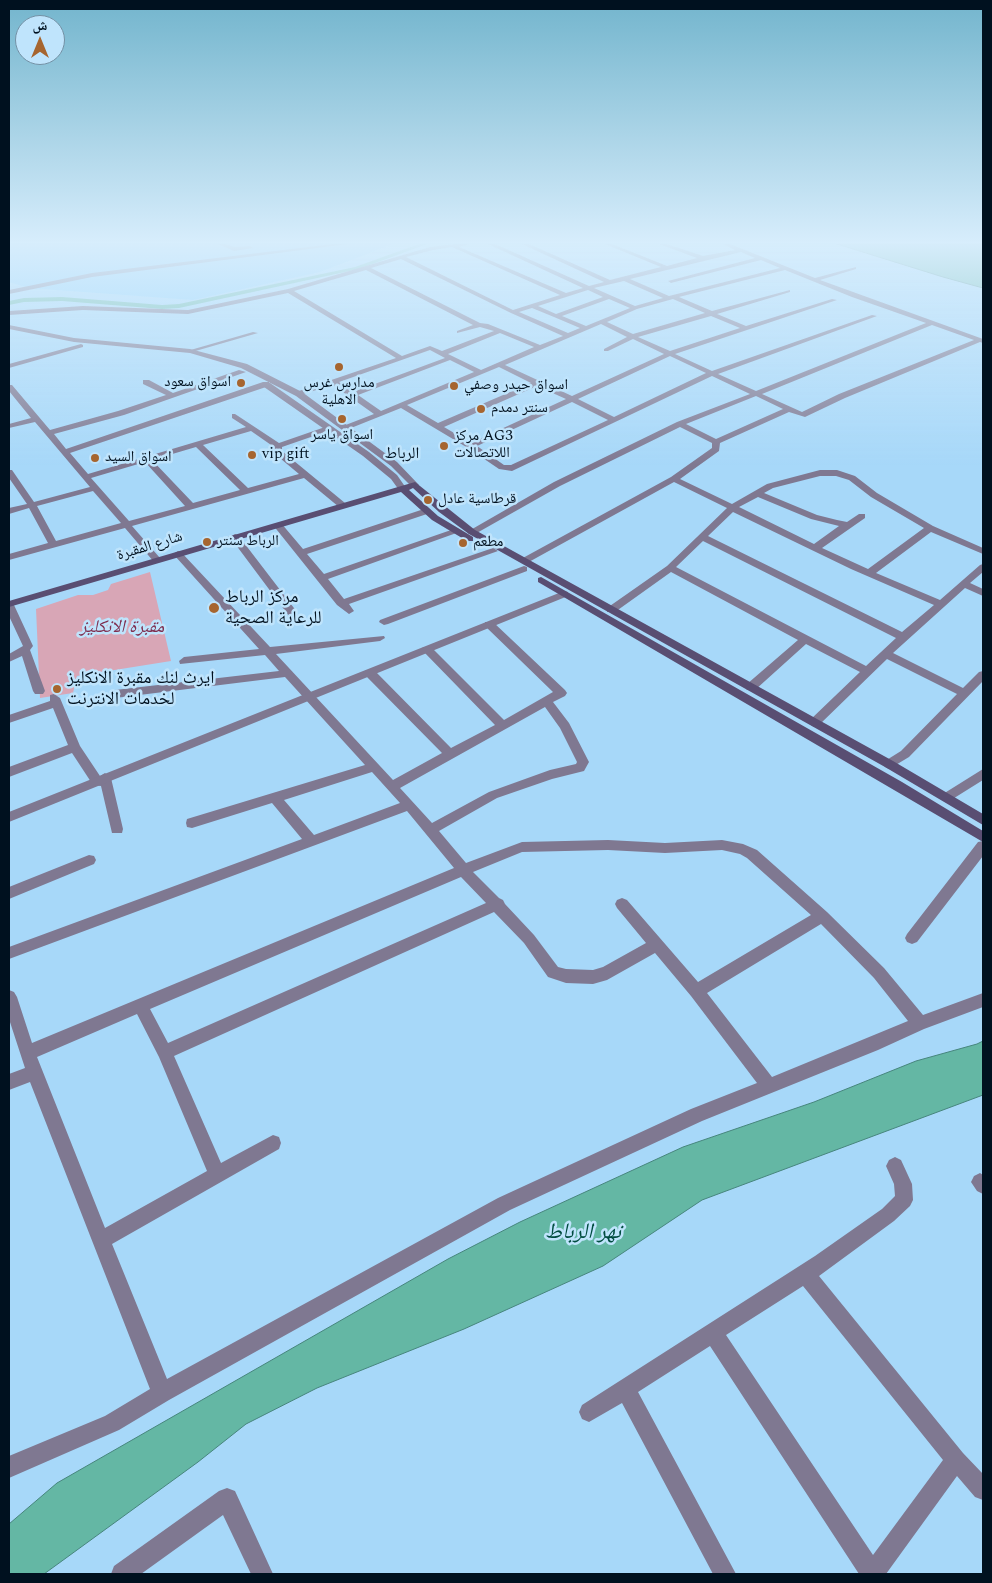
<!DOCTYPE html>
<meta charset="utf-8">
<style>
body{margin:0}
#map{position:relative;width:992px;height:1583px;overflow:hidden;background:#a7d8f9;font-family:Spectral,"Noto Naskh Arabic",serif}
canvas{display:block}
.frame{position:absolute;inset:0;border:10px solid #00111f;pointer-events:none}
.north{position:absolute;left:15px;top:15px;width:50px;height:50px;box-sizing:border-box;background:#bfe4fc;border:1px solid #7390a4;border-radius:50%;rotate:0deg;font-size:14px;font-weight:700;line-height:20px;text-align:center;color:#00111f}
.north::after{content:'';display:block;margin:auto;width:18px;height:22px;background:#a6652f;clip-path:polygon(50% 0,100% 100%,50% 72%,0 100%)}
</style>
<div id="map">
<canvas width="992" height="1583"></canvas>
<div class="frame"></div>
<div class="north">ش</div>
</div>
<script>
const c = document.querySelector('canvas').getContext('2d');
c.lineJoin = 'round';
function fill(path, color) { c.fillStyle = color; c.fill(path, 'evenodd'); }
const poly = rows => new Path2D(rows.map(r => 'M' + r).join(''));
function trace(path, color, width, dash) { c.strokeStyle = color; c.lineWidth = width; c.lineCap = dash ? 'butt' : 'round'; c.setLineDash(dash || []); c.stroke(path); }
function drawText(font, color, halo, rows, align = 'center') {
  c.font = font + ' Spectral,"Noto Naskh Arabic",serif'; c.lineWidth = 5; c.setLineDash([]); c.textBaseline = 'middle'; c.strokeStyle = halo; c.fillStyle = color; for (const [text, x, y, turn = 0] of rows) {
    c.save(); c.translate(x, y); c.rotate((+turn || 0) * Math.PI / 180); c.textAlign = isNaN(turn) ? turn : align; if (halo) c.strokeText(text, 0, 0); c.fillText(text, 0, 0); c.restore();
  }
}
fill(poly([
 [9,244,393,244,320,272,193,300,29,288,9,282]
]), '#8bd1fe');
fill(poly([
 [150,572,171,661,77,676,73,693,40,698,36,609,78,595,93,595,108,590,111,584]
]), '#d8a6b6');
const water = poly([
 [837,244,983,244,983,288,943,277,837,244],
 [983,1041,983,1095,702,1200,603,1266,464,1329,317,1388,246,1424,198,1462,44,1574,9,1574,9,1524,57,1483,448,1259,520,1222,683,1147,814,1102,916,1061,977,1044,983,1041]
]);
fill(water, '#64b7a4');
trace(water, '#46857c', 1);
fill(poly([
 [419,244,427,244,359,269,179,308,162,309,62,301,24,302,9,305,9,301,24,298,62,297,162,305,179,304,355,267,419,244]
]), '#64b7a4');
fill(poly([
 [218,244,225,244,235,247,250,246,253,248,234,251,218,244],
 [333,244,348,244,92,277,9,294,9,290,92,273,333,244],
 [454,244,470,244,459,247,566,293,583,288,488,244,495,244,589,286,604,282,522,244,529,244,610,280,661,267,605,244,612,244,667,266,697,258,659,244,667,244,703,256,735,250,723,244,730,244,815,278,856,267,856,269,820,280,983,339,983,343,980,342,845,398,805,417,789,412,720,443,719,451,680,479,732,504,767,484,820,470,837,470,855,476,877,493,933,526,983,548,983,554,931,532,876,573,940,600,980,565,983,564,983,572,970,583,983,589,983,596,965,588,893,653,963,688,979,672,983,671,983,681,909,757,889,769,885,767,883,764,885,761,901,751,957,694,887,659,818,726,814,727,808,723,810,720,860,672,806,644,755,690,747,690,745,687,747,684,798,640,671,572,615,612,607,612,607,608,667,566,727,508,674,482,527,563,521,563,521,559,671,477,712,448,712,443,680,427,560,486,475,534,469,534,467,532,554,482,677,422,750,394,712,376,512,471,499,469,468,448,401,408,346,430,343,430,343,426,374,414,333,385,296,396,296,392,396,358,288,293,188,314,83,310,9,315,9,311,83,306,188,310,288,289,430,247,454,244],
 [452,247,560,295,513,310,406,257,433,250,452,247],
 [741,252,755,258,668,281,671,283,761,260,780,268,669,296,630,279,741,252],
 [401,259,511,313,563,336,540,345,488,324,480,323,371,268,401,259],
 [366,270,473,325,457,331,457,333,480,327,494,331,442,351,430,346,402,356,294,291,366,270],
 [785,270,852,297,926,323,756,391,718,374,877,316,872,315,712,371,675,354,837,300,832,299,746,326,717,314,790,292,790,290,712,311,679,297,785,270],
 [624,281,663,298,635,306,594,288,624,281],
 [588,290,603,297,556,314,538,306,588,290],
 [609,299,630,308,586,326,562,316,609,299],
 [673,299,705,313,633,334,607,322,637,309,673,299],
 [532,308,554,317,580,328,568,333,519,312,532,308],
 [711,316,740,328,670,351,638,337,711,316],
 [601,324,627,337,604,349,604,351,608,351,633,339,664,354,572,396,505,365,601,324],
 [932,325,974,340,839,394,802,412,762,394,932,325],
 [500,333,534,347,481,370,448,354,500,333],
 [430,350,445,358,353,392,339,382,430,350],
 [670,356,706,373,614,417,578,399,670,356],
 [450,360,474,372,381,411,358,395,450,360],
 [499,367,531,383,438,423,407,405,499,367],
 [537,386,566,399,471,443,444,427,537,386],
 [756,396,783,409,716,439,686,424,756,396],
 [572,402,608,420,511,465,504,465,477,446,572,402],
 [820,476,836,476,849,480,871,497,924,528,868,569,822,548,865,518,865,514,859,514,847,522,837,520,817,515,764,493,773,488,820,476],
 [758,497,811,519,839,526,814,544,739,507,758,497],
 [733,512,851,569,934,605,902,632,708,536,733,512],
 [703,541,896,638,866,666,676,567,703,541],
 [253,332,258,333,192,352,187,351,253,332],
 [81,344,83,345,83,347,9,368,9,364,81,344],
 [239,370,246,372,124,415,54,434,66,449,263,382,269,382,269,386,70,453,88,474,246,427,232,418,232,414,235,414,279,443,328,426,331,426,331,430,282,447,282,451,345,503,345,507,339,507,304,478,132,526,160,558,160,562,154,562,125,528,9,560,9,554,48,543,29,508,9,514,9,508,27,504,9,478,9,470,12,470,34,502,90,487,35,422,9,428,9,424,31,418,9,391,9,385,12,385,50,430,118,411,166,395,143,384,143,380,149,380,173,393,239,370],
 [251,431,274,447,275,454,299,474,248,488,203,445,251,431],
 [196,447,240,490,193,503,152,460,196,447],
 [145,462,185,506,129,521,91,478,145,462],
 [93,491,121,523,56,541,37,506,93,491],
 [427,508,431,511,430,513,307,554,324,574,454,529,457,528,462,531,328,579,344,599,490,549,493,548,498,551,349,604,354,611,349,614,337,605,273,525,281,523,303,549,427,508],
 [235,534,238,535,297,612,297,616,289,616,230,537,235,534],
 [178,551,181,552,270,647,384,636,385,638,380,641,276,654,393,780,442,753,366,676,365,673,366,670,374,670,451,748,495,725,423,651,422,649,423,647,431,647,504,720,553,692,485,626,485,622,493,622,565,690,567,693,565,696,553,702,569,723,589,762,584,771,552,779,497,798,439,831,466,863,522,842,608,840,665,843,722,840,743,844,757,850,827,912,884,968,923,1015,983,993,983,1007,924,1029,878,1050,702,1121,510,1210,169,1400,119,1430,9,1478,9,1456,105,1416,150,1389,30,1082,9,1090,9,1074,25,1068,9,1019,9,990,14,992,17,997,32,1043,454,868,407,811,9,959,9,947,302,839,272,803,192,828,187,827,186,823,187,819,365,765,285,677,115,698,111,697,109,694,115,690,279,671,265,655,180,664,179,661,184,657,259,649,175,556,173,554,178,551],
 [545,707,560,728,577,762,576,764,550,770,489,792,432,823,400,788,545,707],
 [372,772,400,803,314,835,284,800,372,772],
 [608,850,665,853,722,850,740,854,747,858,811,915,698,982,627,900,622,898,617,900,615,904,617,908,646,943,603,967,593,970,566,969,558,967,534,935,505,904,503,900,499,898,473,872,522,852,608,850],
 [461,877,486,903,168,1043,150,1009,461,877],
 [494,912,524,943,548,977,566,983,593,984,607,980,655,953,691,996,757,1083,691,1109,498,1198,167,1379,112,1244,279,1149,281,1143,279,1137,273,1135,221,1163,174,1056,494,912],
 [821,924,874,978,908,1021,772,1077,707,993,821,924],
 [137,1014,159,1057,207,1171,105,1228,37,1057,137,1014],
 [524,566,527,567,527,571,388,624,384,625,379,622,380,620,524,566],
 [9,602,14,605,33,646,30,650,45,691,43,694,35,694,33,691,22,656,9,662,9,654,23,646,9,616,9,602],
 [54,694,60,698,80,746,100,776,105,773,111,778,123,829,122,833,112,833,101,786,93,785,72,753,9,777,9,767,68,745,53,708,9,723,9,715,50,701,50,695,54,694],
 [983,769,983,780,951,800,943,800,941,797,943,794,983,769],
 [983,841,983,856,917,942,912,944,907,942,905,938,907,934,978,842,983,841],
 [89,855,94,856,96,860,94,864,9,899,9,887,89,855],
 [895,1157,901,1160,912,1184,913,1200,910,1206,894,1221,819,1276,963,1453,983,1474,983,1500,975,1497,957,1476,886,1574,859,1574,710,1346,638,1392,736,1574,713,1574,622,1403,589,1422,582,1419,579,1412,582,1405,815,1256,882,1209,895,1196,894,1184,886,1166,889,1160,895,1157],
 [803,1286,943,1460,873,1555,726,1335,803,1286],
 [980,1173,983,1175,983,1194,977,1191,971,1182,974,1176,980,1173],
 [227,1488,235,1491,273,1574,251,1574,223,1515,141,1574,111,1574,114,1566,219,1491,227,1488]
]), '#7f7891');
fill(poly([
 [9,325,74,338,190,349,247,364,302,392,397,462,419,485,412,487,391,466,296,396,241,368,190,353,74,342,9,329,9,325],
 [264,383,270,383,369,452,397,475,406,488,405,490,399,490,391,479,363,456,264,387,264,383],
 [564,591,568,592,568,596,9,822,9,812,564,591]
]), '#7f7891');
fill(poly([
 [415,482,475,530,893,761,983,814,983,825,885,767,469,534,439,512,413,488,409,490,438,516,473,537,473,541,467,541,432,520,401,492,9,607,9,601,415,482],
 [541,577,902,782,983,831,983,842,538,582,538,578,541,577]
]), '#594e72');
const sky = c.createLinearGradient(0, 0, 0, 465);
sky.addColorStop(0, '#73b5cd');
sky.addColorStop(0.52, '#d7edfc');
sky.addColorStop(1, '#d7edfc00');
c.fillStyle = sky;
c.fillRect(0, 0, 992, 465);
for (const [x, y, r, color] of [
 [339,367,5,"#a6652f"],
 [241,383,5,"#a6652f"],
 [454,386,5,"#a6652f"],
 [481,409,5,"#a6652f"],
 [342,419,5,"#a6652f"],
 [444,446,5,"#a6652f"],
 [252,455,5,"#a6652f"],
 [95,458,5,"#a6652f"],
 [428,500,5,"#a6652f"],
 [207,542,5,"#a6652f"],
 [463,543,5,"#a6652f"],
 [214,608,6,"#a6652f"],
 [57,689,5,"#a6652f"]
]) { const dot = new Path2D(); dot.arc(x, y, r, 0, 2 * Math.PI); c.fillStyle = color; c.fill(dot); trace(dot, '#bfe4fc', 2); }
drawText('15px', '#00111f', '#bfe4fc', [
 ["اسواق سعود",231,383,"right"],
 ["مدارس غرس",339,384,"center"],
 ["الاهلية",339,401,"center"],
 ["اسواق حيدر وصفي",464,386],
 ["سنتر دمدم",491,409],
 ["اسواق ياسر",342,436,"center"],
 ["مركز AG3",454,437],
 ["اللاتصالات",454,454],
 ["vip gift",262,455],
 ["اسواق السيد",105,458],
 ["قرطاسية عادل",438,500],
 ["الرباط سنتر",217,542],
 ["مطعم",473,543]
], 'left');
drawText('15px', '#00111f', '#bfe4fc', [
 ["شارع المقبرة",150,547,-17]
]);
drawText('16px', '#00111f', '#bfe4fc', [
 ["الرباط",402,455]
]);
drawText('18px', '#00111f', '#bfe4fc', [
 ["مركز الرباط",225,598],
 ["للرعاية الصحية",225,619],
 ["ايرث لنك مقبرة الانكليز",67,679],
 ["لخدمات الانترنت",67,700]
], 'left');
drawText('italic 18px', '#7f2f50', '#bfe4fc', [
 ["مقبرة الانكليز",122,628]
]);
drawText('italic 22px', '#004c3f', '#bfe4fc', [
 ["نهر الرباط",583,1234]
]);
</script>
